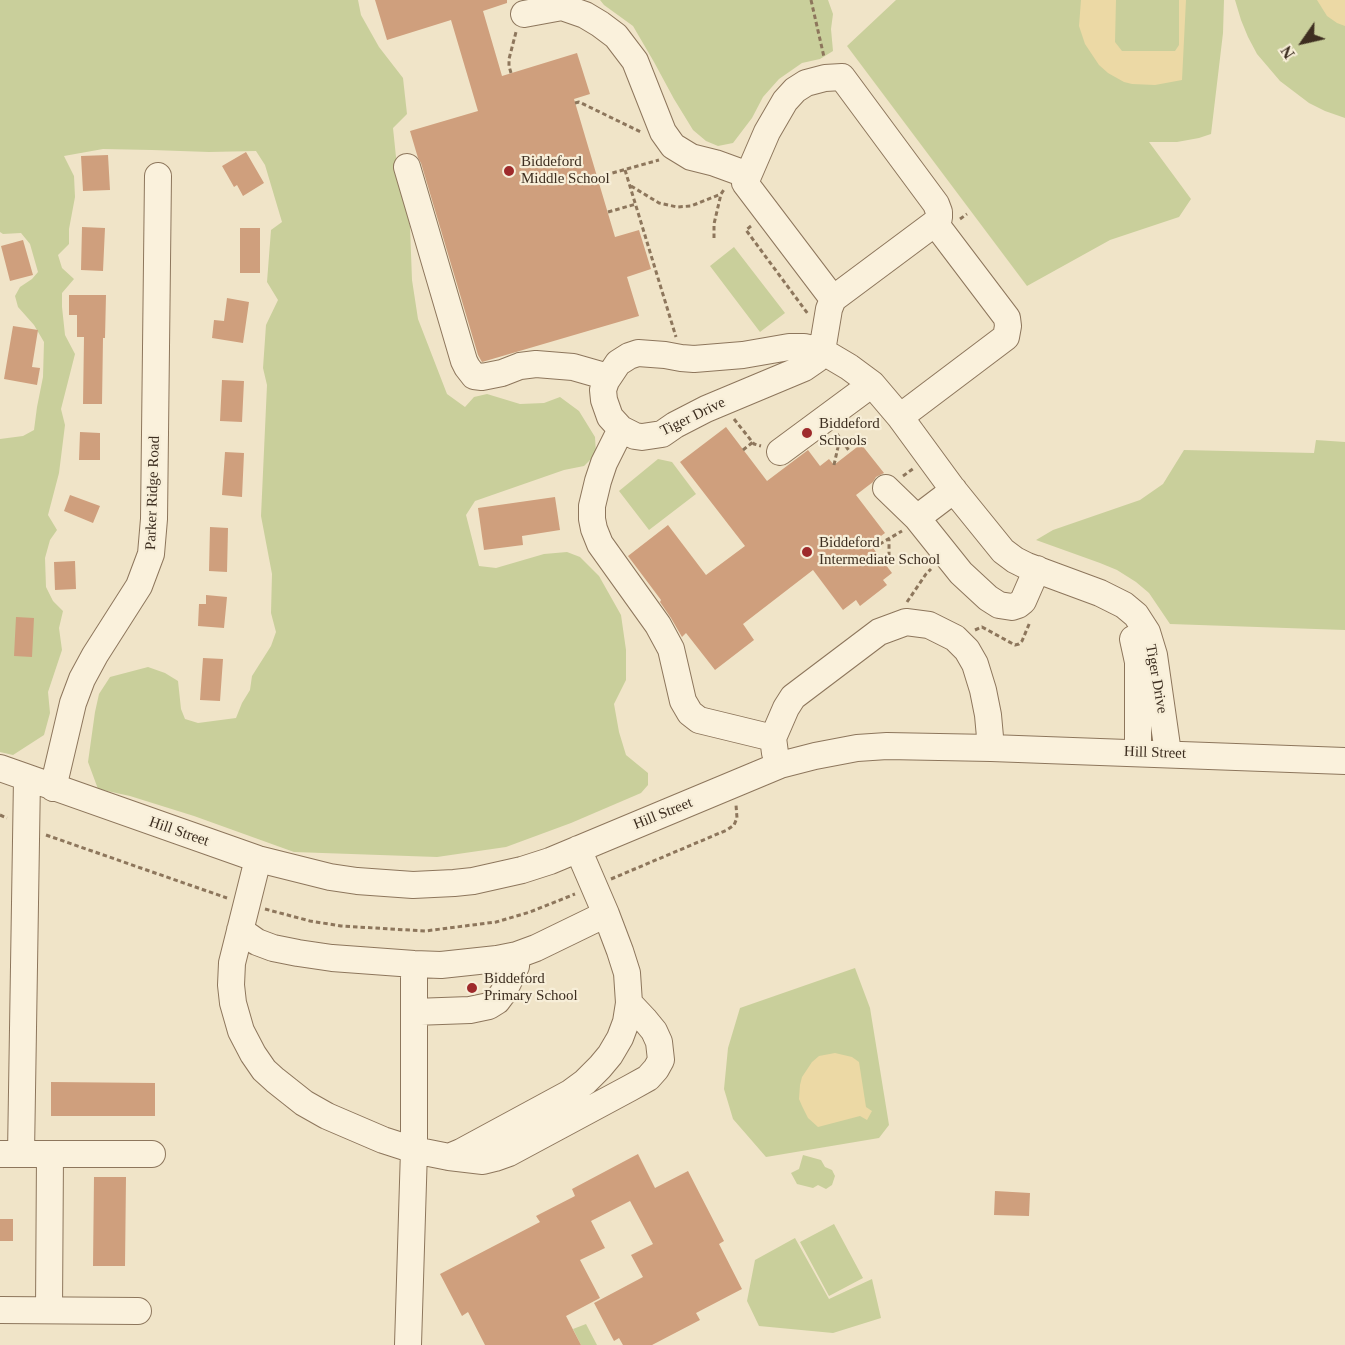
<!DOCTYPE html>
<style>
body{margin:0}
#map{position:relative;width:1345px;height:1345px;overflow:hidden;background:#f0e4c8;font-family:Georgia,serif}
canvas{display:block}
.north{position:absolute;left:1273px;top:12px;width:60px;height:60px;-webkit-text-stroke:4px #f7eed8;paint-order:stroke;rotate:236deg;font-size:16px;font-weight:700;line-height:24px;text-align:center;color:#3d2e20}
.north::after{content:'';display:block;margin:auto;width:21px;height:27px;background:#3d2e20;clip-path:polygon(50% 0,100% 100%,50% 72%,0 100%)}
</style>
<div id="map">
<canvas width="1345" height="1345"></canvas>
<div class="north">N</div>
</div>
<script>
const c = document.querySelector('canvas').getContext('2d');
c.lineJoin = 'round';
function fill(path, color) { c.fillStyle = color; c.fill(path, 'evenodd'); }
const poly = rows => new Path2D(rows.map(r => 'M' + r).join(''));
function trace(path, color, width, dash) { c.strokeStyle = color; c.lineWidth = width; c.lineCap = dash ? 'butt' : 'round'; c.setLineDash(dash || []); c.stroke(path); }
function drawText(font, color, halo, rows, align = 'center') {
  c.font = font + ' Georgia,serif'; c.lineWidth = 4.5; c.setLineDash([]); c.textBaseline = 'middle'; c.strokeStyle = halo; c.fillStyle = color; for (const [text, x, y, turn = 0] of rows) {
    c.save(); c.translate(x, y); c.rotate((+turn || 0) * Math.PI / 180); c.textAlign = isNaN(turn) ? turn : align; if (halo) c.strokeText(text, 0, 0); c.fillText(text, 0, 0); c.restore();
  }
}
fill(poly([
 [0,0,358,0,361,15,379,47,403,78,407,114,393,128,396,157,410,226,412,280,418,319,447,394,465,407,474,397,487,394,520,404,544,403,560,397,579,411,595,437,596,454,584,466,564,470,475,501,466,515,479,566,496,568,544,554,567,552,580,557,599,576,621,615,626,650,626,680,614,704,619,732,626,755,648,773,648,785,641,793,571,823,506,847,437,857,294,852,194,816,130,796,98,789,88,762,95,712,99,694,110,677,148,667,165,673,178,681,181,709,185,719,198,723,236,718,242,703,250,690,252,676,271,646,276,632,271,613,272,574,261,516,267,385,263,368,266,325,278,300,267,282,271,230,282,222,265,165,256,151,209,152,152,150,103,149,64,156,74,176,75,197,69,229,69,244,58,255,62,268,74,279,62,293,62,307,65,335,75,354,61,409,65,425,59,473,48,515,57,530,50,540,45,558,46,587,53,601,63,611,59,628,62,650,48,692,50,713,44,735,13,755,0,752,0,439,23,436,34,430,37,407,43,377,44,342,34,325,18,307,15,296,20,287,32,279,38,272,30,244,21,233,3,234,0,232],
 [600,0,828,0,833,14,831,29,833,51,820,59,802,63,779,79,763,97,752,118,733,143,718,146,706,141,693,130,674,99,654,62,633,26,604,5],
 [896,0,1224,0,1223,33,1211,134,1199,138,1177,142,1149,142,1191,199,1179,217,1110,240,1027,286,847,46],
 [1235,0,1345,0,1345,118,1325,111,1309,103,1280,81,1257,54,1248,37,1241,20],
 [734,247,785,313,760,332,710,266],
 [1316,440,1345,442,1345,630,1170,624,1149,593,1136,582,1117,570,1100,563,1036,540,1053,530,1140,500,1163,484,1184,450,1314,453],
 [658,459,672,462,696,494,649,530,619,491],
 [855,968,870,1008,889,1125,879,1138,766,1157,733,1119,724,1089,728,1048,740,1008],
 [803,1155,821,1160,825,1167,832,1170,835,1176,832,1185,826,1189,818,1185,813,1188,797,1184,791,1173,799,1169],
 [834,1224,863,1278,829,1296,800,1242],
 [795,1238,829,1299,872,1279,881,1318,833,1333,759,1326,747,1301,755,1260],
 [586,1324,597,1345,581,1345,573,1329]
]), '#c9cf9b');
fill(poly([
 [1081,0,1116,0,1115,42,1122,51,1175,51,1179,45,1179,0,1186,0,1182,80,1155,85,1132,84,1124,82,1108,73,1099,65,1085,44,1079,26],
 [1317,0,1345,0,1345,26,1337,23,1327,16],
 [835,1053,852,1057,859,1062,866,1107,872,1111,867,1120,860,1116,818,1127,808,1118,802,1106,799,1099,800,1085,802,1077,812,1062,819,1056]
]), '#ecd9a5');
fill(poly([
 [375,0,507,0,507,3,483,11,502,76,577,53,590,94,574,99,615,237,639,230,651,269,627,277,639,316,482,362,478,355,421,163,418,158,410,131,478,111,451,20,387,40],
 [246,152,264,183,243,196,237,185,234,187,222,166],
 [108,155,110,190,83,191,81,156],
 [82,227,105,228,103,271,81,270],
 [240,228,260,228,260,273,240,273],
 [23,240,33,275,10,281,1,246],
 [69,295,106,295,105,338,103,338,102,404,83,404,84,337,77,337,77,315,69,315],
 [227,298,249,302,243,343,212,338,214,320,224,321],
 [13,326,38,330,32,367,40,368,37,385,4,379],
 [222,380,244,381,242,422,220,421],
 [726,427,767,481,808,450,820,466,829,459,834,465,861,444,884,473,876,477,873,482,856,495,885,533,870,544,892,573,883,580,887,585,860,606,856,600,843,610,813,570,743,624,754,640,715,670,686,633,682,637,671,618,660,602,661,600,628,556,668,525,706,575,745,546,680,462],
 [80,432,100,433,100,460,79,460],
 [225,452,244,453,242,497,222,495],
 [70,495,100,506,93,523,64,511],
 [555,497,560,530,522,536,523,545,484,550,478,508],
 [210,527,228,528,227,572,209,571],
 [75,561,76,589,55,590,54,562],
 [206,595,227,597,224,628,198,626,199,604,206,604],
 [16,617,34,618,32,657,14,656],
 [203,658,223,659,220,701,200,700],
 [51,1082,155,1083,155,1116,51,1116],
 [638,1154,655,1188,688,1171,724,1241,719,1244,742,1289,696,1313,700,1320,652,1345,623,1345,619,1338,614,1341,594,1303,643,1277,631,1255,653,1244,630,1201,591,1221,605,1248,580,1260,600,1298,566,1316,581,1345,485,1345,468,1312,462,1316,440,1274,540,1222,536,1216,575,1196,572,1189],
 [94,1177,126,1177,125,1266,93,1266],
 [995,1191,1030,1193,1029,1216,994,1215],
 [0,1219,13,1219,13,1241,0,1241]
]), '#cf9f7d');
const minor = poly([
 [524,14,562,7,585,15,600,24,616,36,635,61,663,132,673,146,691,157,715,163,748,175],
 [407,167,464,361,467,367,474,376,482,377,502,373,520,366,536,364,573,367,608,377],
 [833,299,935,223],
 [900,417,1006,337,1008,326,1007,318,935,223,939,218,939,212,936,204,842,77,825,78,806,83,795,90,785,101,767,132,745,183,833,299,829,309,822,351,817,359,804,368,706,409,675,425,662,434,642,437,635,436,621,429,610,417,604,400,603,390,606,381,618,363,629,356,638,353,665,355,681,358,694,359,743,355,789,347,804,347,822,351,849,367,872,384,900,417,952,488,1003,551,1015,560,1027,566,1100,593,1124,605,1136,615,1147,632,1154,655,1168,753],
 [621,429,604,463,598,481,592,506,592,519,594,529,600,544,658,625,671,649,683,701,690,713,699,720,773,738],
 [780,452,872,384],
 [886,488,917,518,961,573,988,598,999,605,1012,607,1018,605,1023,601,1037,569],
 [917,518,954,490],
 [1133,639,1138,662,1138,752],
 [775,753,773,738,786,708,793,697,879,632,906,622,929,625,955,638,967,650,975,664,983,690,988,715,991,748],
 [0,768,258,859,330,877,357,881,413,885,454,883,473,881,522,870,550,861,780,765,815,756,857,748,887,746,991,748,1345,761],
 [53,788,73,703,82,679,95,655,139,586,151,554,154,519,158,176],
 [258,859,232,963,231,985,233,1003,241,1031,253,1054,264,1070,275,1080,304,1103,327,1116,383,1140,414,1150,449,1157,461,1152,570,1093,585,1082,600,1067,610,1055,620,1038,626,1022,629,1003,627,973,620,951,606,914,578,849],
 [240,930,257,942,273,948,298,953,332,958,414,964,441,965,497,959,517,955,536,948,606,914],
 [414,1012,470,1010,489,1006,497,1001,503,993,516,966,517,955],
 [0,1154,152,1154],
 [21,1154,27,778],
 [449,1157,483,1161,495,1158,509,1153,630,1088,648,1078,656,1069,661,1060,659,1042,654,1031,645,1020,629,1003],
 [0,1310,138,1311],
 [49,1310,50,1154],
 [408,1345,414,1150,414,964]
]);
trace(minor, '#8d765c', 28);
trace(poly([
 [811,0,824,57],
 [511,73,509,66,509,59,516,32],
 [575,103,579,102,641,132],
 [625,170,676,337],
 [598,177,659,160],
 [631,186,659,203,677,207,691,206,721,194],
 [608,212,636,204],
 [960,219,967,214],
 [751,226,746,230,808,314],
 [714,238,714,224,721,194,725,188],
 [734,419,754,444,761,446],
 [837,434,850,452],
 [743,450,753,442],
 [834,465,840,438],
 [903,476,914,468],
 [873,548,902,531],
 [884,562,889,556,889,539],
 [907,602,926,574,931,569],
 [975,630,982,627,1015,645,1019,644,1022,641,1030,622],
 [0,815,7,818],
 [46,835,227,898],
 [611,879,727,830,734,825,737,818,736,805],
 [265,909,310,921,341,926,425,931,496,922,530,912,575,894]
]), '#8d765c', 3, [4.5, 3]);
trace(minor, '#faf1dc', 26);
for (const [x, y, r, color] of [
 [509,171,6,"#9e2a2b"],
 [807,433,6,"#9e2a2b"],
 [807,552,6,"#9e2a2b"],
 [472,988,6,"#9e2a2b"]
]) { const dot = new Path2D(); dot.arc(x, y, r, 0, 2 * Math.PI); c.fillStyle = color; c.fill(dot); trace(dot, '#f7eed8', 2); }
drawText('15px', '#3d2e20', '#f7eed8', [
 ["Biddeford",521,162],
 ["Middle School",521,179],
 ["Biddeford",819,424],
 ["Schools",819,441],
 ["Biddeford",819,543],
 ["Intermediate School",819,560],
 ["Biddeford",484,979],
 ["Primary School",484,996]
], 'left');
drawText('15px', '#3d2e20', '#f7eed8', [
 ["Tiger Drive",693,417,-26],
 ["Parker Ridge Road",153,493,-88],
 ["Tiger Drive",1156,679,80],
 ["Hill Street",1155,753,2],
 ["Hill Street",663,814,-22],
 ["Hill Street",179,832,19]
]);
</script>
